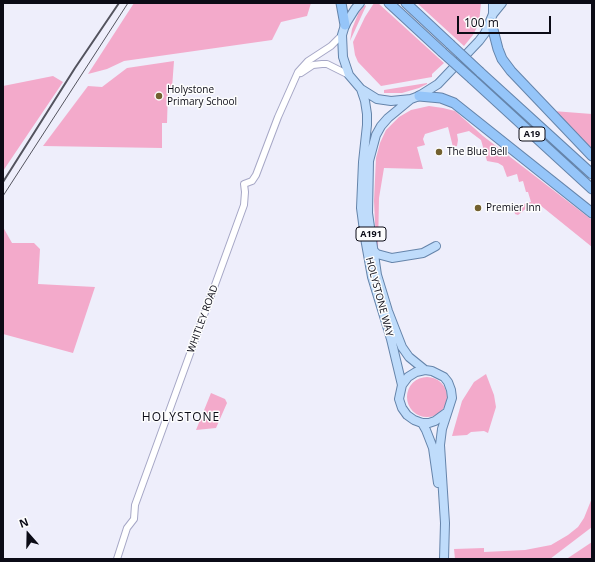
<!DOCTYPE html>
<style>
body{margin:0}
#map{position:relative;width:595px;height:562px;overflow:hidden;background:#eeeefb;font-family:"Open Sans",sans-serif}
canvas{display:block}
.frame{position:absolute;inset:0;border:4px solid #0b0b16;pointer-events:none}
.north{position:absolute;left:8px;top:514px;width:40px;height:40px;-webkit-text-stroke:3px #fdfdfd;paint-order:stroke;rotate:340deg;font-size:11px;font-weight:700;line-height:16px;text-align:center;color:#0b0b16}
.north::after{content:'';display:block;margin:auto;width:14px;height:18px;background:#0b0b16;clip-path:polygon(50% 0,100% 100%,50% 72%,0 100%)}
.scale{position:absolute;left:457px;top:16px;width:94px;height:18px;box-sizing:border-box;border:2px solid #0b0b16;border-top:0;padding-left:5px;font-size:12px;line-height:14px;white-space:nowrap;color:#0b0b16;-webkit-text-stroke:3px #fdfdfd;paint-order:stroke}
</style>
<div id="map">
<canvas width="595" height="562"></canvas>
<div class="frame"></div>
<div class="north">N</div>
<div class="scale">100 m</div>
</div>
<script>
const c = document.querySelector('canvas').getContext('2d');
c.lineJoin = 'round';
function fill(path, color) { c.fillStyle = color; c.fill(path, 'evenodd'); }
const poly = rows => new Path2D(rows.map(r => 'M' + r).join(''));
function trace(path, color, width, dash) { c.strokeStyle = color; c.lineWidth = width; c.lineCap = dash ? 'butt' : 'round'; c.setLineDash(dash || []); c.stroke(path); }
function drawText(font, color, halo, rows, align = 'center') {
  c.font = font + ' "Open Sans",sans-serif'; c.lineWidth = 3; c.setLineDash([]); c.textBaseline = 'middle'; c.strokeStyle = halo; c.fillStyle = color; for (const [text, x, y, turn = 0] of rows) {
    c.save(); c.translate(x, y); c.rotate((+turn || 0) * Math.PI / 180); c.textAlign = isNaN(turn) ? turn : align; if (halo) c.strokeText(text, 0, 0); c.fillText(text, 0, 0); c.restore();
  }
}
fill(poly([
 [134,3,311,3,307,16,281,22,272,40,124,61,107,69,88,74],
 [374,3,378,3,444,63,432,74,432,77,381,86,358,62,355,55,353,42,365,17],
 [417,3,481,3,479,23,473,35,464,46],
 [365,5,366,6,350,41,352,29,356,19,359,12],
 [174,61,172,88,168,90,167,123,162,123,162,148,43,146,88,86,102,87,127,68],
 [53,76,63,82,3,171,3,86],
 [427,84,419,88,402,93,384,93,384,90,427,83],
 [429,106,443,108,455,111,483,136,592,220,592,247,540,205,529,206,518,215,515,214,514,207,531,202,528,192,526,192,523,181,519,182,517,174,507,177,503,166,498,163,487,161,481,140,469,131,457,134,458,140,457,146,453,147,448,127,425,134,423,139,425,145,417,147,423,169,384,168,379,198,378,248,376,243,374,201,376,158,380,143,386,130,399,117,411,110],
 [553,111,592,114,592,150],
 [3,227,12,243,34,243,40,249,38,284,95,287,73,353,3,334],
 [486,374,494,395,496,407,488,433,484,431,471,432,467,435,452,436,462,401,474,382],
 '407 397a20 20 0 1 1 40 0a20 20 0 1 1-40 0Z',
 [211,393,225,399,227,403,216,428,196,430],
 [592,498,592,527,550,559,455,559,454,549,484,548,484,552,525,550,551,545,568,535,578,527,584,518],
 [592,542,592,559,567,559,568,558]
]), '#f3aacb');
const minor = poly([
 [301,73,313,65,322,64,327,64,349,75],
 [117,559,127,528,134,519,135,505,244,205,245,192,244,184,252,181,256,175,278,117,298,72,308,61,331,46,342,35]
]);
const major = poly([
 [360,3,355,9,345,25,342,35,343,57,349,75,361,89,377,99,391,101,411,99,419,96,438,84,479,41,485,33,493,14,493,3],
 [493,14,502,3],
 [361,89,365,101,367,114,367,125,363,162,361,208,365,238,372,277,391,339,402,385],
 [411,99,388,118,381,126,376,135,369,161,368,213,377,275,388,311,402,347,409,357,425,370],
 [373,250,377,254,392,258,423,253,436,246],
 [422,423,426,430,433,448,438,483],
 [444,559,445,523,440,445,442,429,452,398,451,390,448,382,444,377,432,371,425,370,416,372,408,377,402,385,399,399,402,408,407,415,414,420,422,423,429,423,435,421,446,413]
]);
const highway = poly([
 [341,3,345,25],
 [389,3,442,52],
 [406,3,450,44],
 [491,22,498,49,502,59,511,71,592,156],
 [480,72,592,174],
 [472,79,592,189],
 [419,96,441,98,454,103,592,213]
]);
trace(minor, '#a6a7c6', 8);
trace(major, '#6584aa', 10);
trace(highway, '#6584aa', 11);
trace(minor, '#fff', 6);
trace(major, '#bfdcfb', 8);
trace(highway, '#95c5f9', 9);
trace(poly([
 [3,196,128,3]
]), '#53535e', 1);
trace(poly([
 [3,182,75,68,119,3]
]), '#53535e', 2);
const highwayBridge = poly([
 [450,44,480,72],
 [442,52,472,79]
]);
trace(highwayBridge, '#6584aa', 11, []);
trace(highwayBridge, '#95c5f9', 9);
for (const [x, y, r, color] of [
 [159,96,4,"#72602f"],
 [439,152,4,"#72602f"],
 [478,208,4,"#72602f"]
]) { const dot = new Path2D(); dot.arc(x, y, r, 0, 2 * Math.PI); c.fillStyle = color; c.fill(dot); trace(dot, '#fdfdfd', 1.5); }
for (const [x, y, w] of [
 [532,134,26],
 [371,234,30]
]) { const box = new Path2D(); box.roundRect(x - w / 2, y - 7, w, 14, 3); c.fillStyle = '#fdfdfd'; c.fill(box); trace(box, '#0b0b16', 1); }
drawText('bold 9px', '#0b0b16', null, [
 ["A19",532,134],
 ["A191",371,234]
]);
drawText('10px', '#0b0b16', '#fdfdfd', [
 ["Holystone",167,90],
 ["Primary School",167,102],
 ["The Blue Bell",447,152],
 ["Premier Inn",486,208]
], 'left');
drawText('10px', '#0b0b16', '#fdfdfd', [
 ["HOLYSTONE WAY",379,297,75],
 ["WHITLEY ROAD",203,319,-70]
]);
c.letterSpacing = '1px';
drawText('12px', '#0b0b16', '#fdfdfd', [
 ["HOLYSTONE",181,418]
]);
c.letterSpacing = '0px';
</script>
